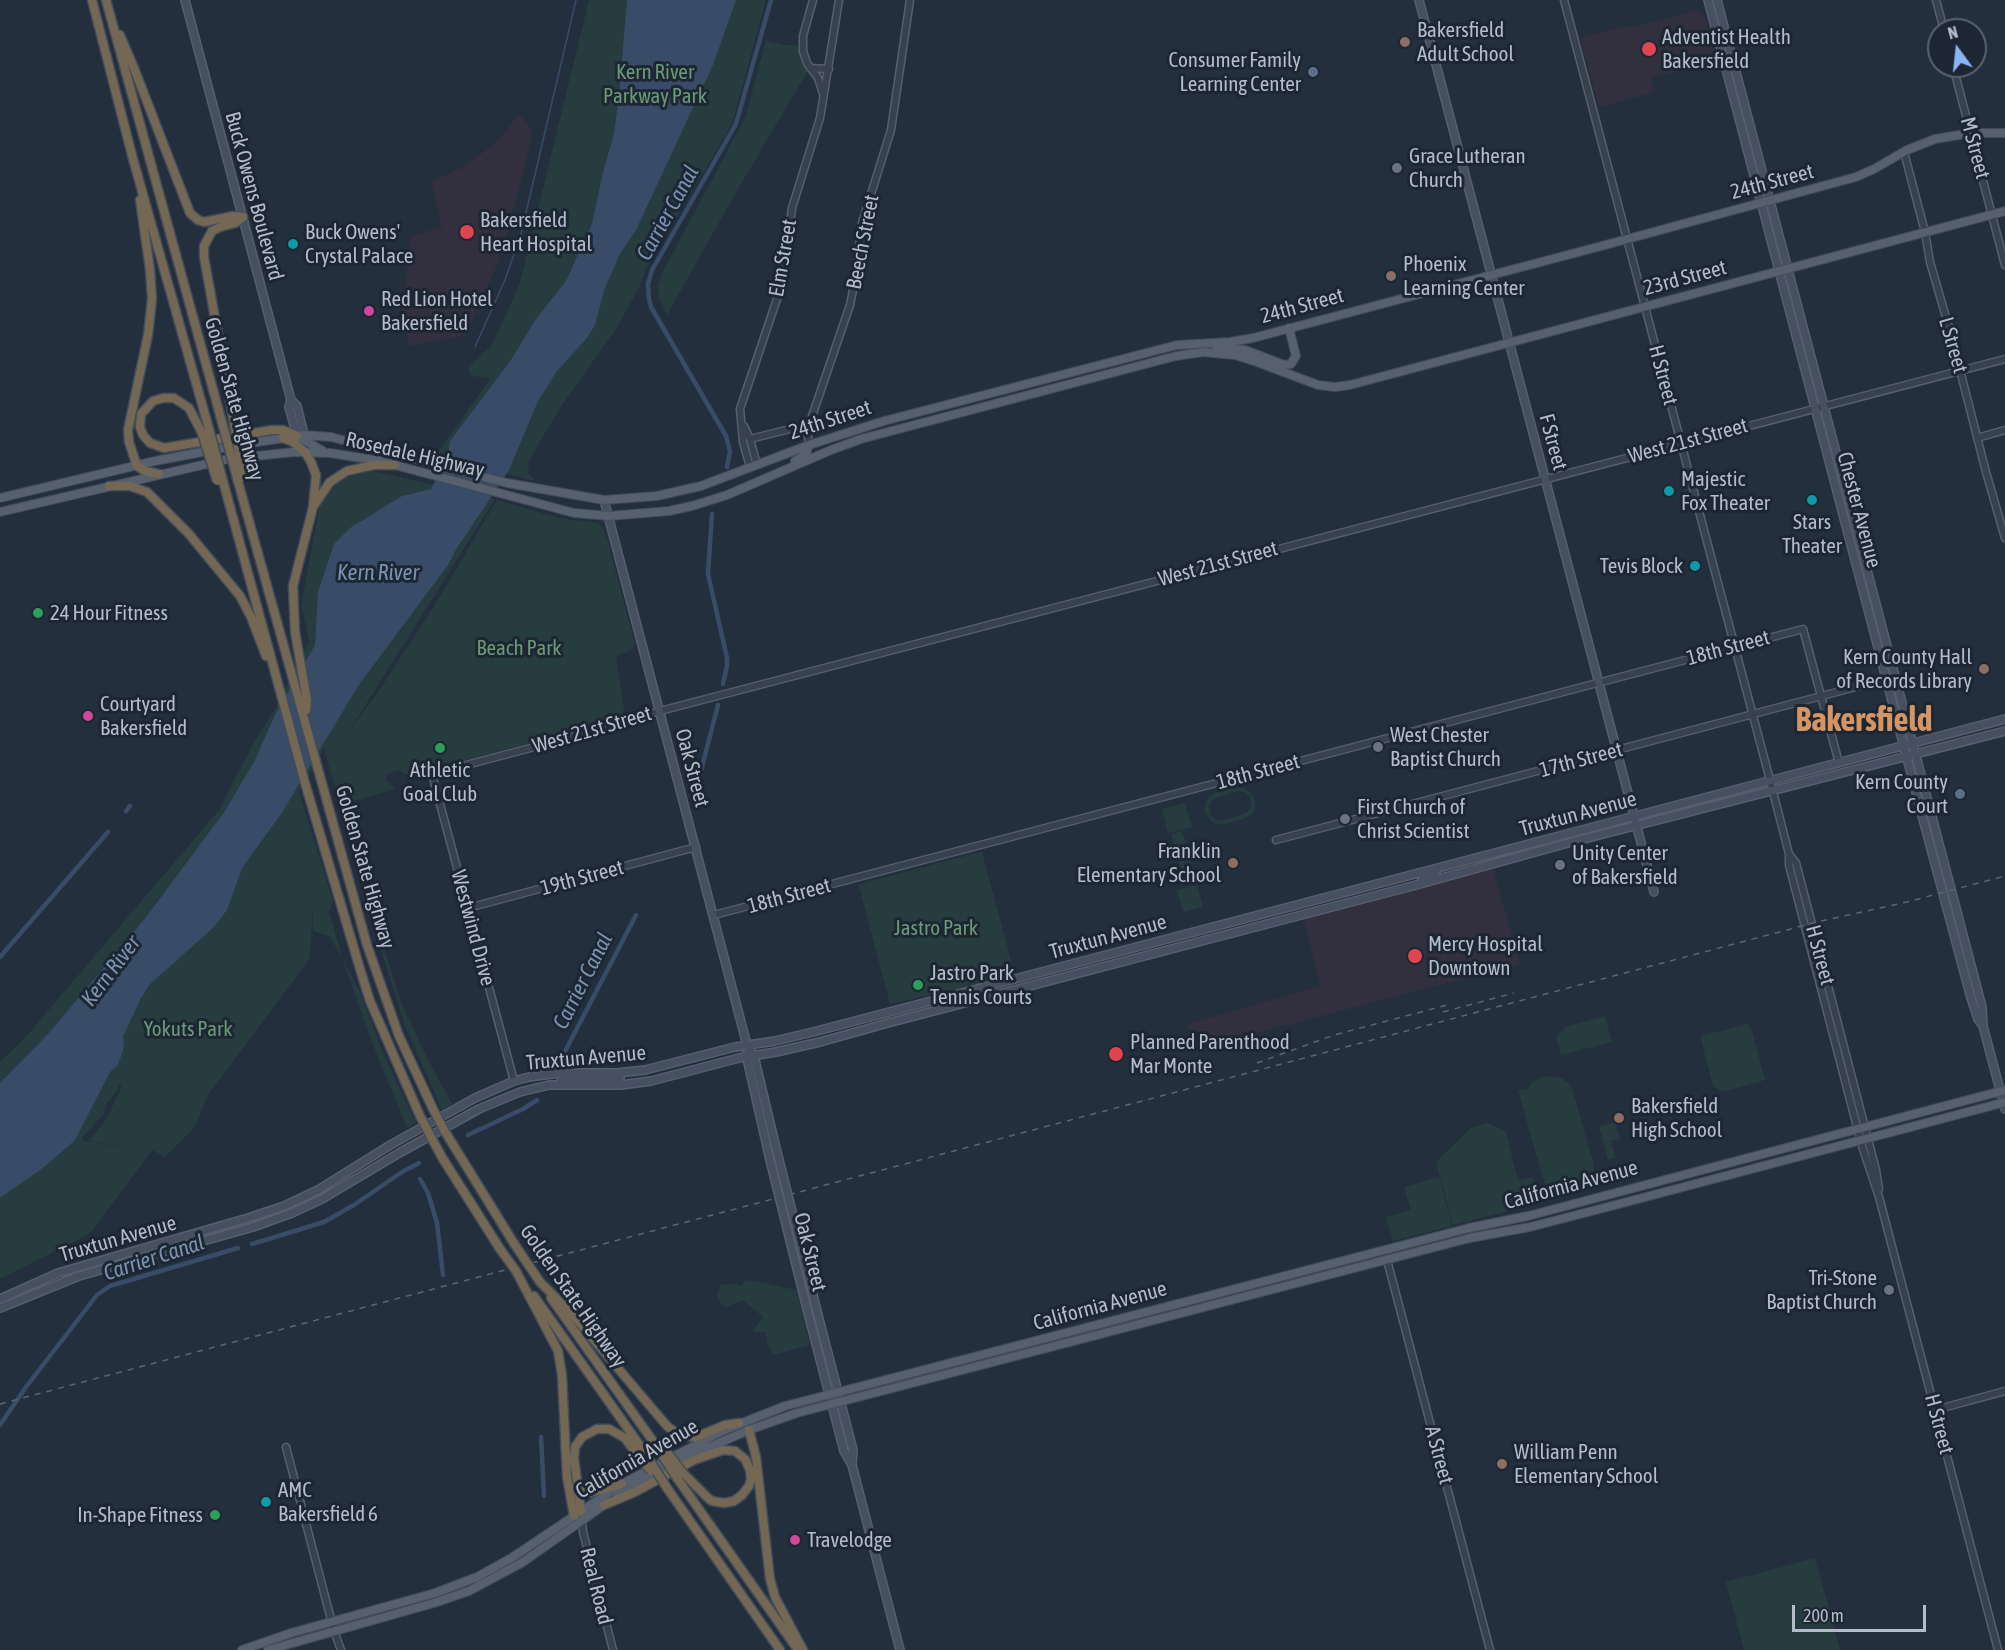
<!DOCTYPE html>
<style>
body{margin:0}
#map{position:relative;width:2005px;height:1650px;overflow:hidden;background:#242f3e;font-family:"Asap Condensed",sans-serif}
canvas{display:block}
.north{position:absolute;left:1927px;top:18px;width:60px;height:60px;box-sizing:border-box;background:#1d2633;border:2px solid #59626f;border-radius:50%;rotate:345deg;font-size:16px;font-weight:700;line-height:24px;text-align:center;color:#b4bcc9}
.north::after{content:'';display:block;margin:auto;width:21px;height:27px;background:#8ab4f8;clip-path:polygon(50% 0,100% 100%,50% 72%,0 100%)}
.scale{position:absolute;left:1792px;top:1605px;width:134px;height:27px;box-sizing:border-box;border:3px solid #b4bcc9;border-top:0;padding-left:8px;font-size:18px;line-height:21px;white-space:nowrap;color:#b4bcc9;-webkit-text-stroke:4px #1d2633;paint-order:stroke}
</style>
<div id="map">
<canvas width="2005" height="1650"></canvas>
<div class="north">N</div>
<div class="scale">200 m</div>
</div>
<script>
const c = document.querySelector('canvas').getContext('2d');
c.lineJoin = 'round';
function fill(path, color) { c.fillStyle = color; c.fill(path, 'evenodd'); }
const poly = rows => new Path2D(rows.map(r => 'M' + r).join(''));
function trace(path, color, width, dash) { c.strokeStyle = color; c.lineWidth = width; c.lineCap = dash ? 'butt' : 'round'; c.setLineDash(dash || []); c.stroke(path); }
function drawText(font, color, halo, rows, align = 'center') {
  c.font = font + ' "Asap Condensed",sans-serif'; c.lineWidth = 6; c.setLineDash([]); c.textBaseline = 'middle'; c.strokeStyle = halo; c.fillStyle = color; for (const [text, x, y, turn = 0] of rows) {
    c.save(); c.translate(x, y); c.rotate((+turn || 0) * Math.PI / 180); c.textAlign = isNaN(turn) ? turn : align; if (halo) c.strokeText(text, 0, 0); c.fillText(text, 0, 0); c.restore();
  }
}
fill(poly([
 [1698,10,1699,14,1703,12,1717,59,1715,62,1651,78,1655,92,1599,107,1581,40,1583,37,1617,28,1642,25],
 [519,114,527,123,532,134,519,190,497,265,466,335,410,346,402,313,411,236,442,227,431,181,461,168,484,152,503,135],
 [1493,869,1520,964,1195,1049,1188,1024,1320,986,1304,919]
]), '#32303f');
fill(poly([
 [589,0,766,0,732,124,645,271,640,286,616,329,560,408,538,445,529,462,528,473,535,481,435,456,491,378,471,376,468,368,492,345,520,283],
 [766,41,784,45,799,45,802,60,808,71,735,194,667,315,659,298,658,286,662,273,745,118],
 [369,470,495,499,348,733,380,689,434,606,497,500,563,519,598,523,605,531,635,644,630,651,616,655,624,711,621,717,582,730,406,775,398,770,387,774,385,780,395,789,350,802,375,921,402,1004,427,1058,452,1104,442,1110,405,1026,375,931,324,748,299,792,333,901,329,912,342,957,359,990,384,1055,416,1123,407,1128,371,1040,342,957,329,936,313,931,313,903,310,958,208,1095,194,1128,165,1157,152,1150,93,1230,87,1235,0,1279,0,1062,23,1040,219,810,253,744,275,709,309,641,301,606,320,504,339,480],
 [119,1083,122,1084,120,1090,107,1118,89,1141,138,1149,84,1141,82,1138,104,1114,107,1103,117,1091],
 [1235,788,1245,788,1253,795,1256,804,1254,812,1244,819,1222,825,1212,822,1204,811,1207,799,1214,793],
 [1239,791,1244,792,1250,797,1251,805,1248,812,1222,821,1216,820,1211,816,1209,806,1213,799],
 [1185,803,1192,827,1168,833,1162,809],
 [1182,831,1189,855,1180,858,1189,856,1196,879,1184,882,1171,834],
 [980,852,982,852,1013,968,1007,977,890,1004,859,886,861,884],
 [1197,885,1203,907,1183,912,1177,890],
 [1605,1016,1612,1042,1561,1055,1556,1037,1562,1030,1569,1026],
 [1748,1024,1752,1031,1765,1080,1722,1092,1713,1086,1700,1036],
 [1544,1076,1561,1078,1567,1082,1572,1088,1593,1162,1594,1169,1591,1180,1587,1185,1573,1193,1566,1194,1554,1192,1544,1182,1518,1090,1524,1089,1526,1091,1532,1082],
 [1615,1122,1620,1139,1611,1141,1616,1158,1608,1160,1599,1126],
 [1488,1123,1506,1132,1517,1177,1520,1180,1533,1177,1538,1195,1532,1197,1529,1206,1453,1225,1436,1162,1472,1127],
 [1439,1177,1452,1226,1393,1241,1386,1217,1411,1210,1404,1187],
 [744,1280,760,1282,796,1290,810,1345,773,1355,767,1342,766,1333,752,1331,763,1317,743,1300,726,1307,721,1304,717,1295,721,1283,724,1285,737,1284,742,1286],
 [1099,1328,1105,1329,876,1389,886,1383],
 [1815,1558,1840,1650,1744,1650,1726,1582]
]), '#263c3f');
fill(poly([
 [627,0,736,0,713,65,636,230,620,254,604,290,595,325,587,338,557,371,538,401,509,470,455,551,448,565,358,686,281,814,242,868,227,910,214,927,150,984,141,998,123,1036,124,1047,118,1065,110,1072,75,1140,44,1167,0,1198,0,1083,49,1033,147,916,225,811,255,760,275,715,315,645,318,592,334,544,350,528,402,496,431,489,448,454,450,441,511,360,536,319,566,281,592,224,603,172,614,134,619,96]
]), '#394c67');
trace(poly([
 [475,347,505,280,521,234,576,0]
]), '#394c67', 1.5);
trace(poly([
 [727,467,730,451,726,436,651,307,649,299,648,284,652,270,736,124,771,0],
 [712,514,708,574,727,658,727,666,723,684],
 [694,798,718,705],
 [126,811,130,806],
 [0,957,108,832],
 [559,1063,636,915],
 [468,1135,523,1109,537,1100],
 [420,1179,428,1193,437,1223,443,1275],
 [252,1244,324,1222,354,1205,402,1172,419,1163],
 [0,1425,26,1387,97,1295,110,1286,238,1248],
 [541,1437,544,1496]
]), '#394c67', 4.5);
const tertiary = poly([
 [813,0,803,36,803,51,807,63,818,78,823,94],
 [1564,0,1770,780,1789,854,1789,865,1862,1146,1879,1197,1998,1650],
 [1936,0,1944,30],
 [1953,66,2005,265],
 [810,68,829,69],
 [1904,152,1925,232,1930,262,1950,331,1986,472,2005,538],
 [744,426,750,439,757,465],
 [1977,438,2005,430],
 [750,439,810,424],
 [809,445,808,438,808,428,850,305,855,280,862,223,891,130,910,0],
 [750,467,743,442,740,409,783,281,792,208,820,118,839,0],
 [1276,840,1886,679],
 [1789,854,1796,863,1876,1170,1879,1189],
 [468,908,696,847],
 [714,915,1803,629,1839,763],
 [514,1081,432,774,591,732,660,711,2005,359],
 [1387,1260,1490,1650],
 [1935,1410,2005,1391],
 [286,1447,334,1631,341,1650],
 [582,1521,583,1532,613,1650]
]);
const secondary = poly([
 [185,0,291,400,297,406,304,435],
 [1419,0,1654,892],
 [1708,0,1923,819,1971,998,1978,1019,1983,1026],
 [1717,0,1982,1007,1983,1026,2005,1109],
 [291,400,289,407,297,436],
 [604,500,747,1045,754,1056,775,1144],
 [1420,884,1423,878,1435,873,1437,870],
 [746,1054,770,1160],
 [560,1085,561,1081,567,1078,620,1078],
 [0,1299,58,1273,248,1218,284,1206,318,1190,392,1144,475,1098,514,1081,529,1077,559,1073,617,1073,645,1070,735,1047,775,1041,817,1031,2005,719],
 [0,1308,79,1276,253,1227,292,1213,322,1199,401,1152,479,1109,520,1092,549,1085,621,1085,651,1081,739,1058,776,1052,820,1042,888,1023,1420,884,1568,843,2005,731],
 [818,1315,853,1450,852,1464],
 [809,1317,844,1451,852,1465,900,1650]
]);
const primary = poly([
 [1216,350,1226,348,1245,350,1284,365,1291,364,1296,356,1289,328],
 [297,436,323,451],
 [795,461,806,454,809,445],
 [0,498,155,461,244,444,304,435,331,437,507,483,604,500,657,496,701,486,809,445,884,421,1177,345,1230,342,1253,338,1609,244,1856,177,1874,169,1907,150,1935,139,1971,133,2005,133],
 [0,512,228,459,294,452,330,453,380,461,574,513,609,516,669,511,692,506,727,495,831,450,861,439,1176,356,1203,352,1235,355,1257,362,1318,385,1335,387,1350,385,2005,211],
 [617,1497,657,1473,705,1449,749,1430,797,1413,1470,1238,1530,1227,1619,1204,2005,1102],
 [242,1650,291,1633,435,1593,477,1577,513,1557,622,1484,722,1431,785,1406,1469,1228,1528,1216,2005,1090],
 [268,1650,434,1603,469,1591,523,1562,607,1503]
]);
const motorway = poly([
 [92,0,133,159,209,429],
 [106,0,223,426],
 [120,35,134,68,190,213,198,220,204,222,233,216,243,217],
 [140,200,150,270,152,299,148,335,128,430,129,442,137,466,145,471,159,474],
 [234,423,204,257,204,246,212,231,220,227,235,223,243,217],
 [202,433,189,408,174,398,163,398,153,401,141,414,140,427,143,435,150,443,164,448,272,430,283,430,297,436],
 [283,438,293,442,305,452,311,462,316,475,313,507,293,586,295,632,307,700,306,710],
 [237,478,367,945,399,1036,433,1109],
 [223,481,305,783,360,969,370,1001,420,1116],
 [109,486,130,486,147,492,189,534,240,596,251,617,266,656],
 [313,507,330,482,347,471,374,465,395,465],
 [444,1130,515,1245],
 [431,1137,443,1159,500,1249],
 [516,1271,558,1351,562,1375,567,1477,574,1516],
 [540,1282,571,1313,667,1426,676,1433,683,1436,696,1437,725,1425,739,1423],
 [534,1296,643,1450],
 [551,1298,655,1444],
 [749,1430,756,1457,770,1579,775,1597,803,1650],
 [677,1478,798,1650],
 [576,1486,581,1490,590,1493,622,1484],
 [667,1488,780,1650],
 [604,1505,635,1492,694,1460,723,1450,735,1451,745,1459,750,1470,751,1479,749,1486,742,1495,734,1501,724,1503,712,1501,708,1498,683,1473],
 [581,1511,574,1458,575,1447,582,1437,597,1429,609,1429,625,1438,637,1455]
]);
trace(tertiary, '#565f6c', 9);
trace(secondary, '#565f6c', 10);
trace(primary, '#414a57', 10);
trace(motorway, '#434c59', 11);
trace(tertiary, '#38414e', 6);
trace(secondary, '#465061', 7);
trace(primary, '#56606e', 8);
trace(motorway, '#746855', 8);
trace(poly([
 [1443,1012,1514,993],
 [1257,1063,1334,1035,1451,1004],
 [0,1404,1817,922,1907,902,2005,876]
]), '#5a6575', 1.5, [6, 6]);
const secondaryBridge = poly([
 [775,1144,818,1315],
 [770,1160,809,1317]
]);
const motorwayBridge = poly([
 [234,423,243,477],
 [223,426,237,478],
 [209,429,223,481],
 [202,433,217,481],
 [433,1109,444,1130],
 [420,1116,431,1137],
 [515,1245,540,1282],
 [500,1249,516,1271],
 [655,1444,677,1478],
 [663,1447,683,1473],
 [643,1450,667,1488],
 [637,1455,651,1471]
]);
trace(secondaryBridge, '#565f6c', 10, []);
trace(motorwayBridge, '#434c59', 11, []);
trace(secondaryBridge, '#465061', 7);
trace(motorwayBridge, '#746855', 8);
for (const [x, y, r, color] of [
 [1405,42,6,"#8d6e63"],
 [1649,49,8,"#e0444e"],
 [1313,72,6,"#5c6f8a"],
 [1397,168,6,"#6b7280"],
 [467,232,8,"#e0444e"],
 [293,244,6,"#0f9aa8"],
 [1391,276,6,"#8d6e63"],
 [369,311,6,"#d1479c"],
 [1669,491,6,"#0f9aa8"],
 [1812,500,6,"#0f9aa8"],
 [1695,566,6,"#0f9aa8"],
 [38,613,6,"#2e9e5b"],
 [1984,669,6,"#8d6e63"],
 [88,716,6,"#d1479c"],
 [1378,747,6,"#6b7280"],
 [440,748,6,"#2e9e5b"],
 [1960,794,6,"#5c6f8a"],
 [1345,819,6,"#6b7280"],
 [1233,863,6,"#8d6e63"],
 [1560,865,6,"#6b7280"],
 [1415,956,8,"#e0444e"],
 [918,985,6,"#2e9e5b"],
 [1116,1054,8,"#e0444e"],
 [1619,1118,6,"#8d6e63"],
 [1889,1290,6,"#6b7280"],
 [1502,1464,6,"#8d6e63"],
 [266,1502,6,"#0f9aa8"],
 [215,1515,6,"#2e9e5b"],
 [795,1540,6,"#d1479c"]
]) { const dot = new Path2D(); dot.arc(x, y, r, 0, 2 * Math.PI); c.fillStyle = color; c.fill(dot); trace(dot, '#1d2633', 2); }
drawText('21px', '#b4bcc9', '#1d2633', [
 ["Bakersfield",1417,30],
 ["Adult School",1417,54],
 ["Adventist Health",1662,37],
 ["Bakersfield",1662,61],
 ["Consumer Family",1301,60,"right"],
 ["Learning Center",1301,84,"right"],
 ["Grace Lutheran",1409,156],
 ["Church",1409,180],
 ["Bakersfield",480,220],
 ["Heart Hospital",480,244],
 ["Buck Owens'",305,232],
 ["Crystal Palace",305,256],
 ["Phoenix",1403,264],
 ["Learning Center",1403,288],
 ["Red Lion Hotel",381,299],
 ["Bakersfield",381,323],
 ["Majestic",1681,479],
 ["Fox Theater",1681,503],
 ["Stars",1812,522,"center"],
 ["Theater",1812,546,"center"],
 ["Tevis Block",1683,566,"right"],
 ["24 Hour Fitness",50,613],
 ["Kern County Hall",1972,657,"right"],
 ["of Records Library",1972,681,"right"],
 ["Courtyard",100,704],
 ["Bakersfield",100,728],
 ["West Chester",1390,735],
 ["Baptist Church",1390,759],
 ["Athletic",440,770,"center"],
 ["Goal Club",440,794,"center"],
 ["Kern County",1948,782,"right"],
 ["Court",1948,806,"right"],
 ["First Church of",1357,807],
 ["Christ Scientist",1357,831],
 ["Franklin",1221,851,"right"],
 ["Elementary School",1221,875,"right"],
 ["Unity Center",1572,853],
 ["of Bakersfield",1572,877],
 ["Mercy Hospital",1428,944],
 ["Downtown",1428,968],
 ["Jastro Park",930,973],
 ["Tennis Courts",930,997],
 ["Planned Parenthood",1130,1042],
 ["Mar Monte",1130,1066],
 ["Bakersfield",1631,1106],
 ["High School",1631,1130],
 ["Tri-Stone",1877,1278,"right"],
 ["Baptist Church",1877,1302,"right"],
 ["William Penn",1514,1452],
 ["Elementary School",1514,1476],
 ["AMC",278,1490],
 ["Bakersfield 6",278,1514],
 ["In-Shape Fitness",203,1515,"right"],
 ["Travelodge",807,1540]
], 'left');
drawText('21px', '#6b9a76', '#1d2633', [
 ["Kern River",655,72],
 ["Parkway Park",655,96],
 ["Beach Park",519,648],
 ["Jastro Park",936,928],
 ["Yokuts Park",188,1029]
]);
drawText('21px', '#b4bcc9', '#1d2633', [
 ["M Street",1975,148,75],
 ["24th Street",1772,182,-15],
 ["Buck Owens Boulevard",254,196,75],
 ["Beech Street",863,242,-79],
 ["Elm Street",783,258,-80],
 ["23rd Street",1685,278,-15],
 ["24th Street",1302,306,-15],
 ["L Street",1953,345,74],
 ["H Street",1663,375,75],
 ["Golden State Highway",234,399,74],
 ["24th Street",830,420,-18],
 ["West 21st Street",1688,441,-15],
 ["F Street",1553,442,75],
 ["Rosedale Highway",415,455,13],
 ["Chester Avenue",1859,510,75],
 ["West 21st Street",1218,564,-15],
 ["18th Street",1728,648,-15],
 ["West 21st Street",592,730,-16],
 ["17th Street",1581,760,-15],
 ["Oak Street",692,768,75],
 ["18th Street",1258,772,-15],
 ["Truxtun Avenue",1578,814,-15],
 ["Golden State Highway",365,867,74],
 ["19th Street",582,878,-15],
 ["18th Street",789,896,-15],
 ["Westwind Drive",473,928,75],
 ["Truxtun Avenue",1108,937,-15],
 ["H Street",1820,955,75],
 ["Truxtun Avenue",586,1058,-5],
 ["California Avenue",1571,1185,-15],
 ["Truxtun Avenue",118,1239,-16],
 ["Oak Street",810,1252,76],
 ["Golden State Highway",573,1296,55],
 ["California Avenue",1100,1306,-15],
 ["H Street",1939,1424,75],
 ["A Street",1439,1455,75],
 ["California Avenue",637,1459,-30],
 ["Real Road",596,1586,76]
]);
drawText('italic 22px', '#7c92b1', '#1d2633', [
 ["Carrier Canal",668,213,-61],
 ["Kern River",378,573],
 ["Kern River",111,971,-53],
 ["Carrier Canal",583,981,-63],
 ["Carrier Canal",154,1258,-18]
]);
drawText('bold 33px', '#d59563', '#1d2633', [
 ["Bakersfield",1864,721]
]);
</script>
